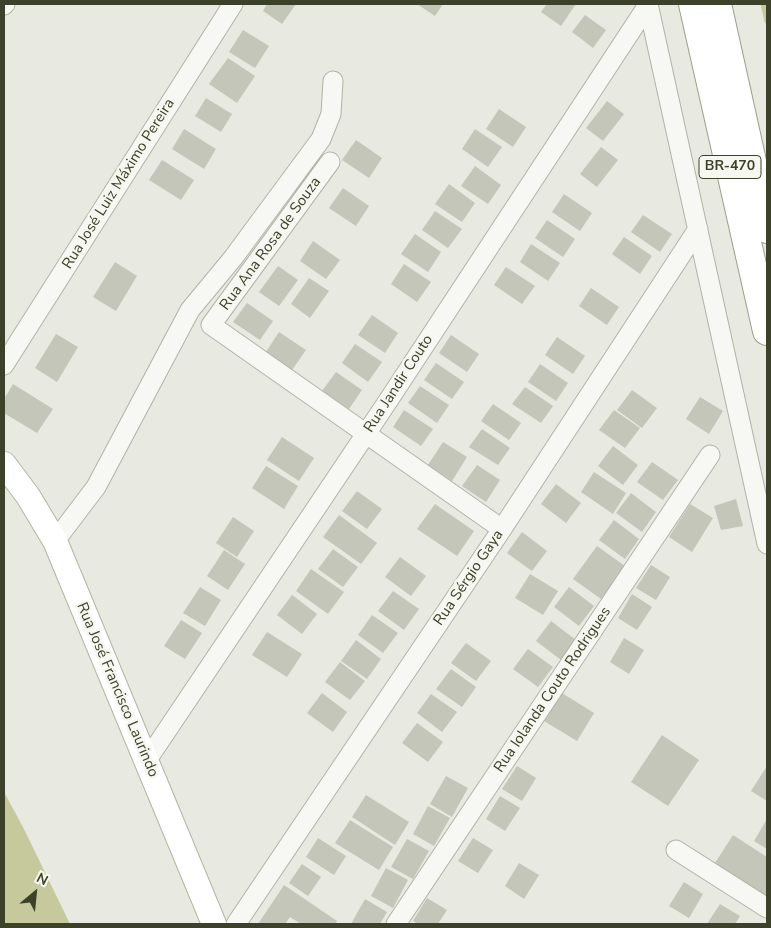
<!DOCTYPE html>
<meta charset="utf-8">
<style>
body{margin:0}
#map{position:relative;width:771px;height:928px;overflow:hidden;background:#e8e9e0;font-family:"Nunito Sans",sans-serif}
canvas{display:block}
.frame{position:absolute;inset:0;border:5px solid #3c4129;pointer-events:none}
.north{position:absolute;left:10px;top:868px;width:50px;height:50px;-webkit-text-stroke:4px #f6f7f0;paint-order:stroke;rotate:28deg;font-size:14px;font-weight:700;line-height:20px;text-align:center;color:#3c4129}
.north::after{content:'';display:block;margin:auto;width:18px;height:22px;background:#3c4129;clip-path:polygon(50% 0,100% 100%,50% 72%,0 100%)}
</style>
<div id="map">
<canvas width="771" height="928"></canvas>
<div class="frame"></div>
<div class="north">N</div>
</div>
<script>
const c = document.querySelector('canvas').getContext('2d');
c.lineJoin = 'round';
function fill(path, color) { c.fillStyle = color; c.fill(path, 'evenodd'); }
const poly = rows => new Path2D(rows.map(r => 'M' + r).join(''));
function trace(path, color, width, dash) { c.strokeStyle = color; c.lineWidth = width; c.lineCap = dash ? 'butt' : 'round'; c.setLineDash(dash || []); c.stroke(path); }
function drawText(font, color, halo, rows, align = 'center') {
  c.font = font + ' "Nunito Sans",sans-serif'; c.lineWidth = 5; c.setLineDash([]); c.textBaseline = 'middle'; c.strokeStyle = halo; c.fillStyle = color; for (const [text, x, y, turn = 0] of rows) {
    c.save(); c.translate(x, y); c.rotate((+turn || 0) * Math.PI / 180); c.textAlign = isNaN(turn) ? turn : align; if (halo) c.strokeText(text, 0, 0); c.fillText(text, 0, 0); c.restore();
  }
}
fill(poly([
 [4,792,24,829,70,924,4,924]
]), '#c6c99c');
trace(poly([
 [763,4,767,21]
]), '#c6c99c', 5);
fill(poly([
 [267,4,296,4,282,24,263,11],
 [417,4,443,4,435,16],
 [547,4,576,4,561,26,541,12],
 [585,15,606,30,593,48,572,32],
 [243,30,269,46,255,68,229,52],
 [228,58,255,76,237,103,209,84],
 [206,98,232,114,221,132,195,116],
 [607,101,624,114,603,141,586,128],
 [499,109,526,127,513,147,486,129],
 [184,129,216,149,204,169,172,149],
 [475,129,502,147,488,167,462,149],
 [356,140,382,158,369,178,342,160],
 [601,147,618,160,597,187,580,174],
 [162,160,194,180,181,200,149,180],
 [475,166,501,185,488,204,461,186],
 [449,184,475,203,462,222,435,204],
 [343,188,369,206,356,226,329,208],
 [564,194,592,213,580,231,552,212],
 [435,211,462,229,448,248,422,230],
 [643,215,672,234,660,252,631,232],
 [547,220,575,239,563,257,535,238],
 [415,234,441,252,428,272,401,254],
 [624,237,652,256,640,274,612,254],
 [313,241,340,260,326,279,300,261],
 [531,244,560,263,548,281,520,262],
 [115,262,137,276,116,311,93,297],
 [404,264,431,282,417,302,391,284],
 [278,266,298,280,279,306,259,292],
 [506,267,535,286,522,304,494,285],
 [309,278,329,291,310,318,291,304],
 [591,288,619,307,607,325,579,306],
 [247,303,273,321,260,340,233,322],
 [372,315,398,333,385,353,358,335],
 [279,332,306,350,292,370,266,352],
 [56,334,78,347,57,382,35,368],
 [451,335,479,354,467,372,439,353],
 [557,337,585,356,573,374,545,355],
 [355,344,382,362,368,382,342,363],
 [436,363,464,382,452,399,424,380],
 [540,364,568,383,556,401,528,382],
 [336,372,362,390,349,409,322,391],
 [13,384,53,409,37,433,4,413,4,399],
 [420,386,449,405,437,423,408,403],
 [525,387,553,406,541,423,512,404],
 [632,390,657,408,642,428,617,410],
 [700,397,723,411,709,434,686,419],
 [493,404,521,423,509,440,481,421],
 [404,410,433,429,421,446,393,427],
 [614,410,640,428,625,448,599,430],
 [482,429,510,448,498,465,469,447],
 [282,437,314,458,299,481,267,460],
 [443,442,467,457,452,481,428,465],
 [613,446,638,465,623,485,598,466],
 [652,462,678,480,663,500,637,482],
 [477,465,500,480,486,502,462,486],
 [266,466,298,486,284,509,252,488],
 [594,472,626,493,613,514,581,492],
 [556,484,581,503,566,523,541,504],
 [357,491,382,509,367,529,342,511],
 [631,493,656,512,642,532,616,513],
 [736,499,743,526,721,530,714,506],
 [435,504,474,531,457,556,417,529],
 [690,504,713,518,692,552,669,537],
 [339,515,377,543,361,564,323,537],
 [233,517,254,531,237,557,216,543],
 [614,520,639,539,625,559,599,540],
 [522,532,547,551,532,571,507,553],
 [597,546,625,566,601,599,573,579],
 [333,549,358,567,343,587,318,569],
 [224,550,245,564,228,590,207,576],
 [400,557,426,576,411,596,385,577],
 [651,565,670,577,656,600,636,588],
 [311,569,344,592,328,614,296,591],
 [530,574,558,591,543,615,515,598],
 [200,587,221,600,205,626,183,613],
 [569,587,594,606,579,626,554,607],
 [393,591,419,609,404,630,378,611],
 [632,594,652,607,637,630,618,618],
 [292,595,317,614,302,634,277,615],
 [372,615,398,633,383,653,358,635],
 [181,620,202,633,185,659,164,646],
 [551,621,576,640,561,660,536,641],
 [267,632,302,654,287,677,252,655],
 [624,638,644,650,629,674,610,662],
 [356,640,381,659,367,679,341,661],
 [466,643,491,661,476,681,451,663],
 [528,649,553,667,538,687,513,669],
 [340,662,365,681,350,700,325,682],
 [451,669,476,687,462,707,436,689],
 [322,693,347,712,333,732,307,713],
 [562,693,594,713,577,741,544,721],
 [431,694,457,712,442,732,417,713],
 [417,723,443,742,428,762,402,743],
 [662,735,699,760,668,806,631,782],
 [517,766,536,778,522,801,502,789],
 [767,766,767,801,751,791],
 [446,776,468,788,452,817,430,804],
 [366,795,409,822,395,845,352,817],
 [500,796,520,808,505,831,486,819],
 [428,806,450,818,434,846,413,834],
 [767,819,767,849,754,841],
 [350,820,393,847,379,870,335,843],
 [733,835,767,857,767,897,715,863],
 [318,838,346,856,334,875,306,857],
 [473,838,493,850,478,873,458,861],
 [407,839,429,851,413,879,391,867],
 [519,863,539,875,524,899,505,886],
 [302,864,321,877,308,896,289,883],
 [386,868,408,880,393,908,371,896],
 [684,882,703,894,689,918,669,906],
 [284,885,337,921,335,924,301,924,290,917,285,924,258,924],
 [427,898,447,910,438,924,418,924,413,921],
 [365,899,387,912,380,924,351,924],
 [720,904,740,916,735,924,707,924]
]), '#c3c6b8');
const minor = poly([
 [648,4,767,544],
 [4,5,5,4],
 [330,162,211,325,502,529],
 [4,365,233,4],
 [55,541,96,487,190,310,233,258,321,139,331,114,333,81],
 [147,760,388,401,648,5],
 [676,850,767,908],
 [236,924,502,529,698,229],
 [396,924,710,455]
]);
const major = poly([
 [4,464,28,496,55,541,214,924]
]);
const highway = poly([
 [693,4,767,331],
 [717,4,767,229]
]);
trace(minor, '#b1b3a5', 21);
trace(major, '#b2b5a0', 26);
trace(highway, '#9ca088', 30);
trace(minor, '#f7f7f3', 19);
trace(major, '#fff', 24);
trace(highway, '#fff', 28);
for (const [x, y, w] of [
 [730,167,62]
]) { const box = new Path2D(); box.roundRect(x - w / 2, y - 11.5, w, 23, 4); c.fillStyle = '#f6f7f0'; c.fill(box); trace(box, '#3c4129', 1); }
drawText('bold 14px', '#3c4129', null, [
 ["BR-470",730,167]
]);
drawText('15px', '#3c4129', '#f6f7f0', [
 ["Rua José Luiz Máximo Pereira",119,184,-58],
 ["Rua Ana Rosa de Souza",271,244,-54],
 ["Rua Jandir Couto",399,384,-57],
 ["Rua Sérgio Gaya",469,578,-56],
 ["Rua José Francisco Laurindo",117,690,67],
 ["Rua Iolanda Couto Rodrigues",553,690,-56]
]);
</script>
